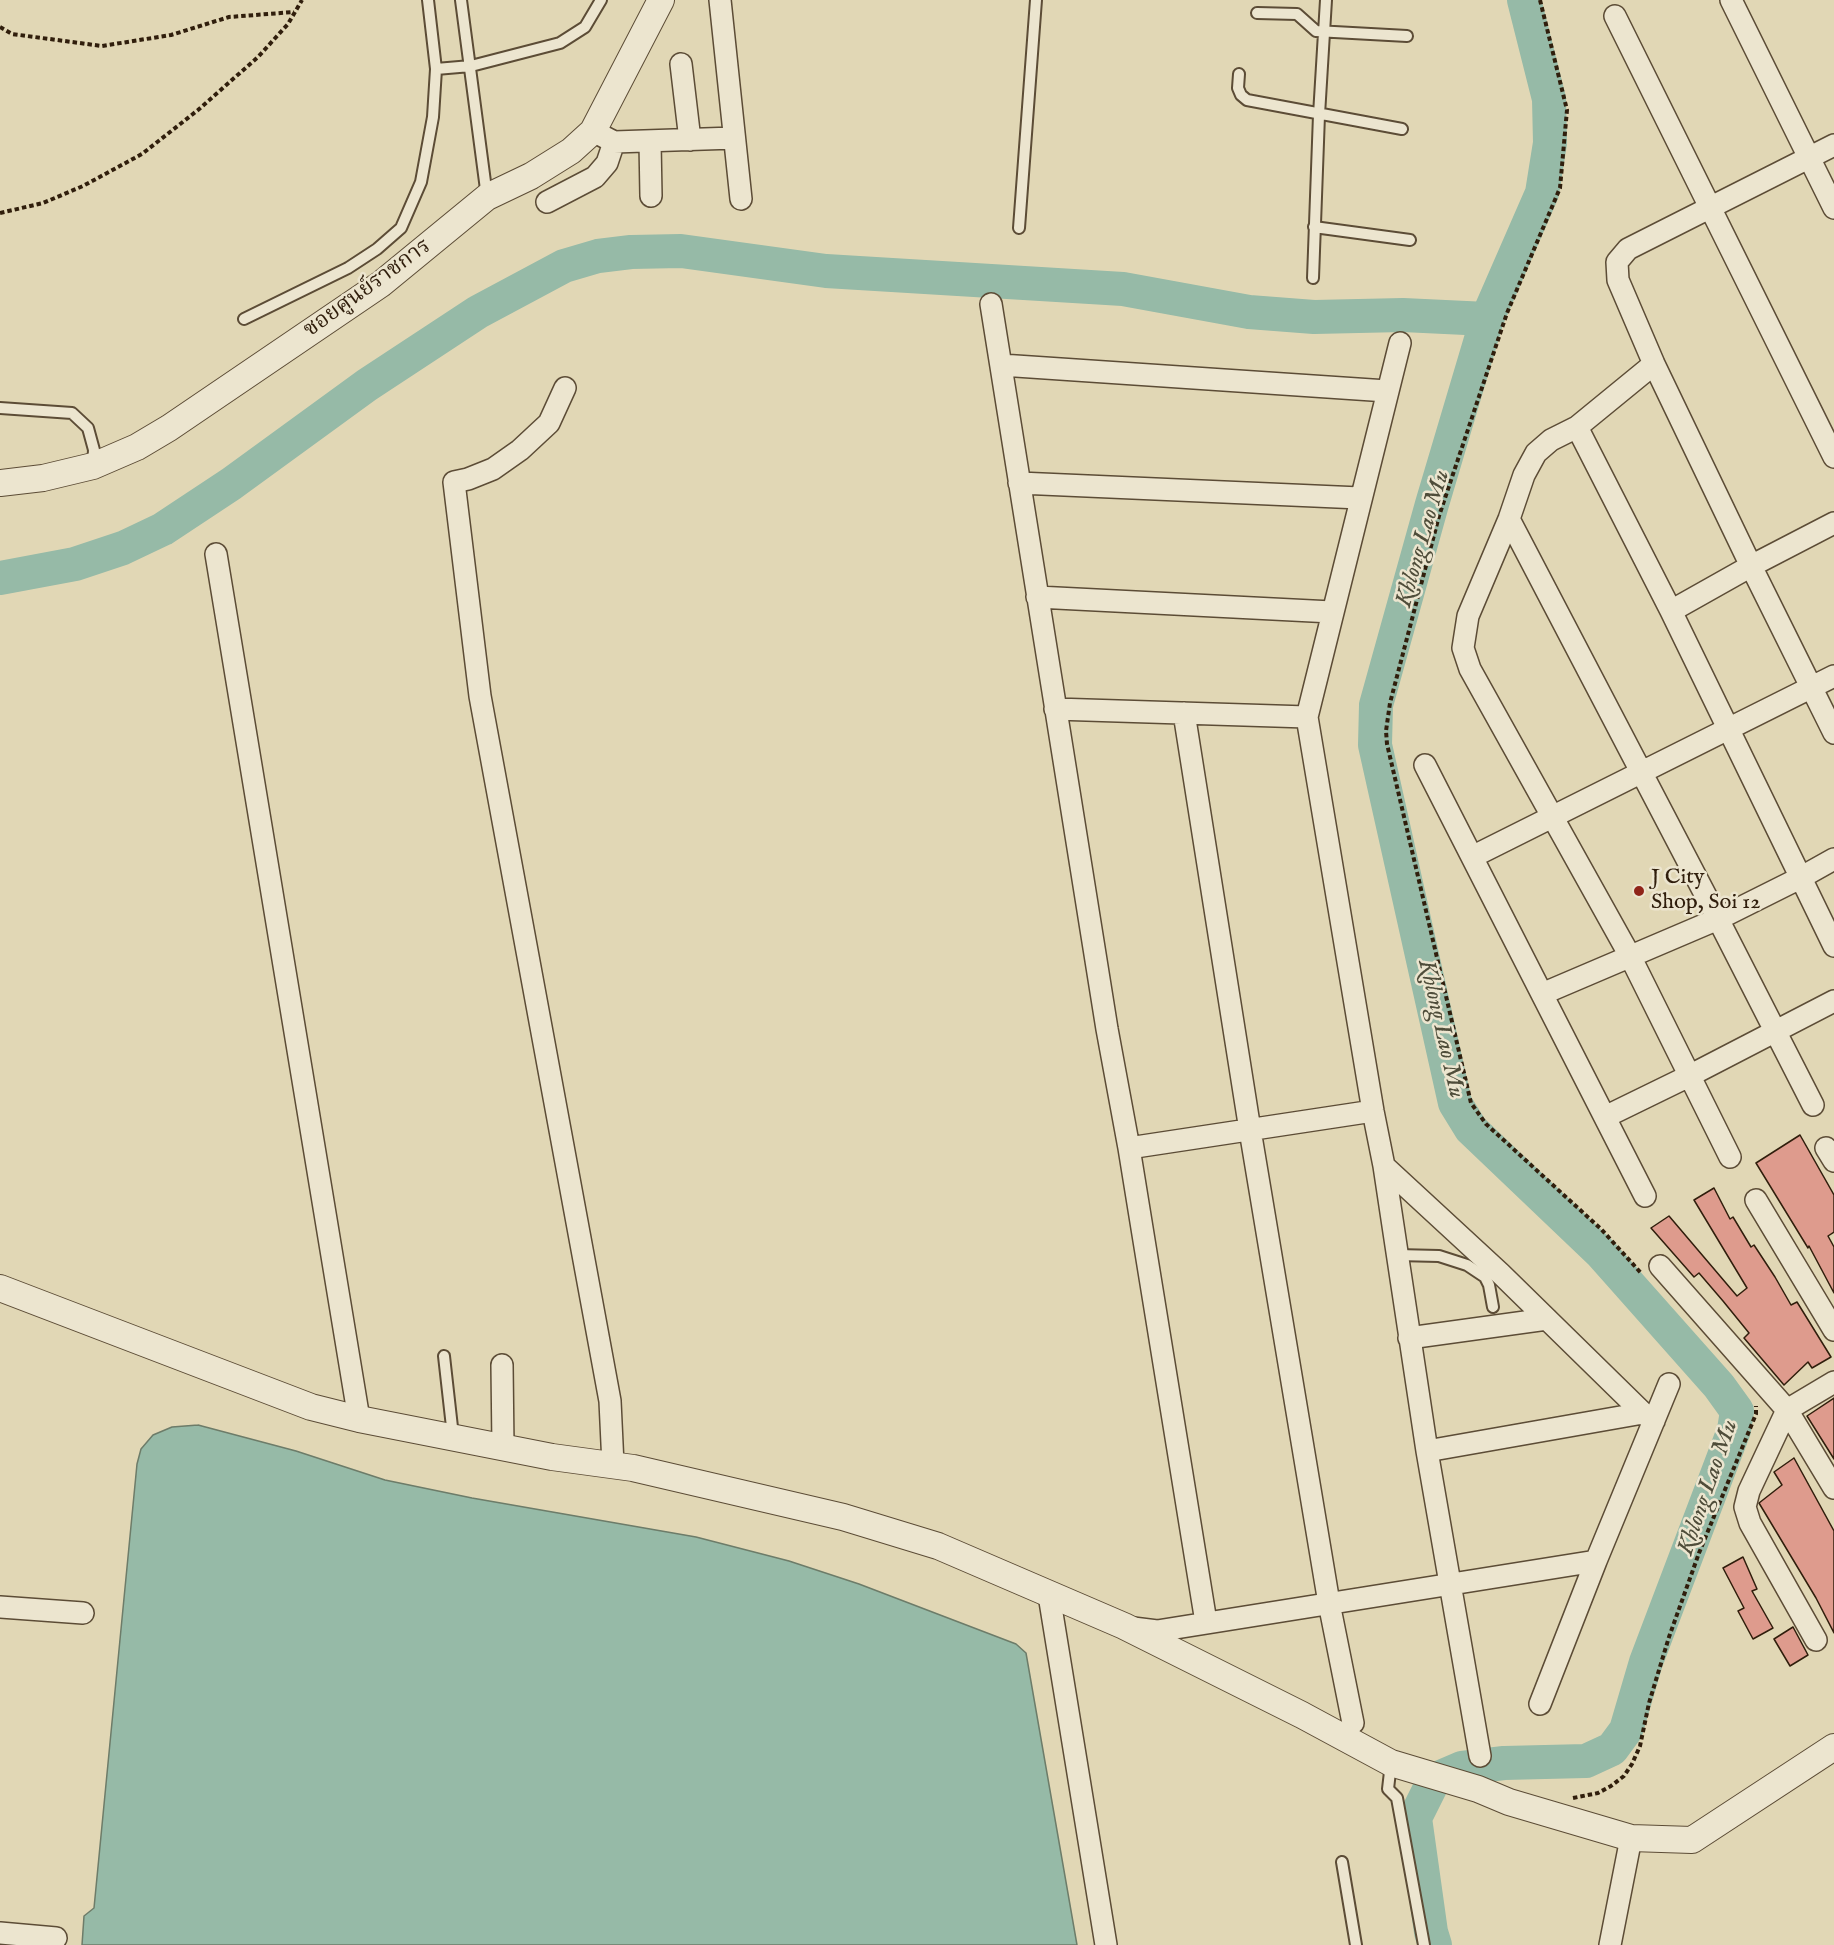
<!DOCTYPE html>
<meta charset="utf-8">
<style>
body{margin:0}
canvas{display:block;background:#e1d7b5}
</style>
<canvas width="1834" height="1945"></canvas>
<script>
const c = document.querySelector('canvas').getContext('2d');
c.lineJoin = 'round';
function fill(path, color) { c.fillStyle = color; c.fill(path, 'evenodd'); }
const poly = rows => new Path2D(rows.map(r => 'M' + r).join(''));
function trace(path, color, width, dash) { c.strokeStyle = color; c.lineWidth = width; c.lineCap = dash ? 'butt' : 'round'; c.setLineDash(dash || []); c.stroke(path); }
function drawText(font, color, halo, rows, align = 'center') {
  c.font = font + ' "IM FELL English","Noto Serif Thai",serif'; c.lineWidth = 5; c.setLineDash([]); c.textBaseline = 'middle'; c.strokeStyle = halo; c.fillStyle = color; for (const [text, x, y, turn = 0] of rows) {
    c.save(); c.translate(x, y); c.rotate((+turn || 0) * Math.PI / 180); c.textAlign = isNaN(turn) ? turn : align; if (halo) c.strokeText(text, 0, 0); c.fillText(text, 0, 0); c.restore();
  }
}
const water = poly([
 [198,1425,296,1451,385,1480,472,1498,696,1537,789,1561,859,1584,1016,1644,1026,1653,1077,1945,82,1945,84,1916,94,1908,137,1464,141,1449,153,1435,172,1427,198,1425]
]);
fill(water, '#96baa7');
trace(water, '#6d7c69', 1.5);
trace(poly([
 [0,578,75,564,123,548,163,529,231,484,367,385,478,312,564,266,598,256,631,252,681,251,826,271,1123,289,1249,312,1314,317,1403,315,1487,319],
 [1435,1945,1431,1932,1415,1818,1434,1780,1462,1768,1504,1763,1586,1761,1612,1749,1626,1730,1646,1662,1734,1430,1737,1411,1719,1386,1601,1253,1471,1129,1455,1103,1375,745,1376,705,1432,504,1487,319,1542,193,1550,143,1549,99,1524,0]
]), '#96baa7', 34);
const building = poly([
 [1800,1135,1834,1195,1834,1232,1828,1236,1834,1247,1834,1293,1809,1246,1808,1248,1756,1163,1800,1135],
 [1714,1188,1730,1219,1733,1217,1751,1247,1754,1245,1775,1277,1791,1305,1797,1302,1831,1357,1812,1368,1808,1362,1784,1385,1744,1338,1749,1333,1723,1301,1699,1273,1694,1277,1651,1228,1669,1216,1737,1296,1747,1288,1694,1200,1714,1188],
 [1834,1398,1834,1459,1807,1416,1834,1398],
 [1794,1458,1834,1531,1834,1633,1816,1598,1759,1503,1782,1485,1774,1472,1794,1458],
 [1743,1557,1757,1589,1752,1591,1773,1628,1753,1639,1738,1611,1744,1608,1723,1568,1743,1557],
 [1793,1627,1808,1655,1790,1666,1774,1639,1793,1627]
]);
fill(building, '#de9b8d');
trace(building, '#301e0c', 1.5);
const service = poly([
 [461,0,487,197],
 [1257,13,1297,14,1316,31,1407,36],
 [436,69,471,66,560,43,585,27,601,0],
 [1239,74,1238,88,1241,95,1247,100,1402,129],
 [1314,227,1410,240],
 [1019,228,1036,0],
 [1313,278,1319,115,1326,0],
 [244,319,348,268,377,249,401,228,421,182,433,117,436,69,428,0],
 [0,408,72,413,88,428,94,450,93,465],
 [1397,1255,1439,1256,1467,1265,1485,1277,1489,1285,1493,1307],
 [444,1356,453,1436],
 [1391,1763,1388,1789,1397,1798,1424,1945],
 [1342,1862,1356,1945]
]);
const minor = poly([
 [720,0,741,199],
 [1731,0,1834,208],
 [1615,16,1834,457],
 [681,64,690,140],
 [593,131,614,142,734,138],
 [650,142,651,196],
 [1834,145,1628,249,1617,262,1618,280,1654,364,1751,566,1834,733],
 [547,202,595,177,607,163,614,142],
 [991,304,1107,1029,1129,1148,1206,1622],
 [1400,343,1307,717,1373,1111,1384,1166,1427,1451,1480,1756],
 [1654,364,1577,427,1551,440,1536,453,1524,475,1509,519,1468,616,1463,648,1470,669,1630,956,1730,1157],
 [1001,365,1387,391],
 [565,388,549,423,520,450,493,469,468,479,454,482,480,696,610,1401,613,1465],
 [1577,427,1671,611,1834,946],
 [1019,483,1360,498],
 [1509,519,1718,919,1813,1105],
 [216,554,359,1419],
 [1037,597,1332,612],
 [1671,611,1751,566,1834,523],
 [1055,709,1307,717],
 [1184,713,1250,1130,1329,1603,1353,1723],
 [1425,765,1645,1196],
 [1472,857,1834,676],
 [1542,994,1718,919,1800,878,1834,859],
 [1605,1117,1689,1076,1834,1001],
 [1129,1148,1373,1111],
 [1826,1148,1834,1161],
 [1384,1166,1501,1274,1643,1413,1654,1421],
 [1756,1200,1834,1330],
 [1660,1266,1787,1410,1834,1488],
 [1409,1338,1547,1319],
 [502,1365,503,1447],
 [1427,1451,1643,1413],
 [1049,1595,1106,1945],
 [0,1607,83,1613],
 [1133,1628,1157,1631,1596,1561,1669,1384],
 [1816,1640,1750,1523,1745,1507,1749,1491,1787,1410,1834,1382],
 [1540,1704,1596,1561],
 [0,1933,56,1938],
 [1610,1945,1631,1838]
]);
const tertiary = poly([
 [0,483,43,478,93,466,137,447,169,428,381,284,487,197,531,176,571,151,593,131,661,0],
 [0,1288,311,1407,359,1419,552,1457,633,1468,843,1517,938,1546,1124,1626,1302,1715,1391,1763,1478,1789,1509,1802,1631,1838,1692,1840,1834,1747]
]);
trace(service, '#5c4c36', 14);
trace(minor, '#5c4c36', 24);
trace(tertiary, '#5c4c36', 28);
trace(poly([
 [1540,0,1567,110,1560,188,1507,313,1439,516,1390,703,1386,731,1387,744,1471,1103,1486,1124,1601,1229,1641,1273],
 [0,27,12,34,102,46,171,35,229,17,294,12],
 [0,213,43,203,83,186,142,154,198,110,258,57,288,24,302,0],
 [1573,1798,1598,1793,1611,1786,1624,1776,1632,1764,1640,1746,1649,1703,1669,1637,1699,1553,1756,1414,1756,1406]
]), '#301e0c', 4, [4.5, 3]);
trace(service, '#ece5cf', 10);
trace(minor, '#ece5cf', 21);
trace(tertiary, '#ece5cf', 26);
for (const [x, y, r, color] of [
 [1639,891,6,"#8f2418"]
]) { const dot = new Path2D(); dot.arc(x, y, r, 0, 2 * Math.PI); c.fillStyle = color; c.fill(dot); trace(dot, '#ece5cf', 2); }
drawText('22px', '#301e0c', '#ece5cf', [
 ["ซอยศูนย์ราชการ",368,289,-36]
]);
drawText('22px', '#301e0c', '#ece5cf', [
 ["J City",1651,878],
 ["Shop, Soi 12",1651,903]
], 'left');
drawText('italic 24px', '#4f4d3a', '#ece5cf', [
 ["Khlong Lao Mu",1424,539,-74],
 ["Khlong Lao Mu",1440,1029,77],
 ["Khlong Lao Mu",1709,1488,-71]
]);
</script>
